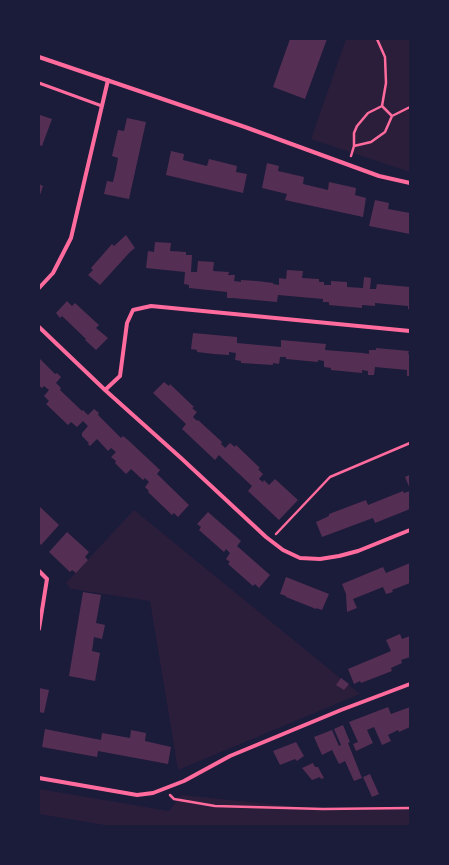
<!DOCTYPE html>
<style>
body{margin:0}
#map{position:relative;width:449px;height:865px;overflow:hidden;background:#1b1b3a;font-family:Ubuntu,sans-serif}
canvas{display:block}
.frame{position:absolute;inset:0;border:40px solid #1b1b3a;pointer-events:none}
</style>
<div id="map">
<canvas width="449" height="865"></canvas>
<div class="frame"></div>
</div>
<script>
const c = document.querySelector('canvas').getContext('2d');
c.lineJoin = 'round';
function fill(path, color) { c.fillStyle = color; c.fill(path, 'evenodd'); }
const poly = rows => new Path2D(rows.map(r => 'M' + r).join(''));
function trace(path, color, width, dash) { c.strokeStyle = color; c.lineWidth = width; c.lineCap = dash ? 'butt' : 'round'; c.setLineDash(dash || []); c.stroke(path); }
fill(poly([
 [346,39,410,39,410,172,311,139],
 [134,510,318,660,360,694,178,770,150,601,71,589,66,583],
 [39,789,169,811,181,795,308,808,410,808,410,826,110,826,39,814]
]), '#2a1e3b');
fill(poly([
 [290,39,327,39,305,99,273,87],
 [40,115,52,119,42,146,39,145,39,119],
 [127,118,146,122,129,199,104,194,107,181,113,182,116,169,118,158,112,156,118,130,124,131],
 [171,151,184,154,183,160,207,166,209,159,237,166,236,172,247,174,243,193,166,175],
 [267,163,279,166,278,171,304,177,303,184,328,190,329,182,356,188,355,195,366,198,363,217,285,200,287,194,262,188],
 [39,184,43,186,39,198],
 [375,200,389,203,388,209,410,213,410,234,369,226],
 [126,235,135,248,130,252,100,285,88,275,93,270,91,268,112,244,114,246],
 [155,242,171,243,170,251,186,252,186,255,192,255,191,272,197,272,198,261,214,262,213,271,229,272,228,275,235,275,234,281,241,282,241,280,257,281,273,283,273,284,279,285,279,278,286,279,287,270,303,271,302,278,319,279,319,282,324,282,324,285,331,285,331,281,347,282,347,287,363,288,364,277,371,278,370,289,376,289,377,284,410,287,410,310,408,309,408,306,375,303,375,306,362,305,362,308,329,305,329,302,323,302,323,299,278,295,277,302,233,298,227,298,227,292,189,288,189,285,184,284,185,272,146,268,148,251,154,252],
 [67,301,72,306,75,303,99,325,96,328,108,338,96,350,85,340,86,339,62,316,60,318,56,313],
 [193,333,237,337,237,343,281,347,281,340,326,344,325,350,363,353,369,354,369,350,376,350,376,348,409,351,408,354,410,354,410,376,407,376,407,370,375,367,374,375,368,375,368,371,362,370,362,373,331,370,331,368,324,367,324,361,318,360,318,362,286,359,286,357,280,357,279,364,273,363,273,365,241,363,241,361,235,360,236,353,229,352,229,355,214,354,197,352,197,350,191,349],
 [39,358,55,374,57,373,61,377,56,383,61,388,60,390,82,411,83,410,88,415,94,409,99,413,98,415,121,438,123,436,128,440,160,470,157,474,189,505,178,517,174,513,172,515,148,492,149,491,145,487,149,482,145,478,143,480,131,469,126,474,115,463,116,461,111,457,116,452,111,448,108,451,97,439,90,446,88,444,89,443,82,436,82,433,88,426,83,421,77,427,71,422,68,425,46,404,49,401,44,396,49,390,44,386,42,388,39,386],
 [164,382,169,386,170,384,194,407,192,408,197,412,193,417,197,421,198,420,222,442,221,444,225,448,230,443,235,447,236,445,260,468,258,469,263,474,259,479,263,482,264,480,269,485,275,479,298,500,279,520,248,491,252,486,223,459,219,455,215,460,182,429,186,424,153,393],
 [409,475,410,476,410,489,405,477],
 [403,491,404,493,410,491,410,509,375,523,373,518,322,537,316,522,329,516,329,514,366,500,368,505],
 [39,506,59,525,41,545,39,543],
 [208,512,241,541,237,546,270,575,259,588,255,584,253,586,228,564,230,562,226,559,230,553,226,549,224,552,199,530,201,527,197,524],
 [67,532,89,552,85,557,88,560,76,573,72,570,70,572,49,552],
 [410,563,410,583,392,590,393,592,386,594,383,587,353,599,357,608,347,612,346,594,342,584,383,567,386,573],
 [286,577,329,594,322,610,316,608,316,609,286,597,286,596,280,594],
 [83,592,101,595,96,623,105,625,102,639,94,637,92,651,100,653,95,681,69,676],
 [400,634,402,639,410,636,410,657,401,660,402,663,391,668,392,671,361,683,360,681,354,684,348,669,391,651,386,640],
 [341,678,349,684,344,690,336,685],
 [39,688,49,690,44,713,39,712],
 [388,707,391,714,410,707,410,727,399,732,398,730,388,735,391,741,382,745,374,727,367,730,373,743,356,751,353,744,358,742,349,722],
 [343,725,350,742,348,743,362,778,354,781,345,761,339,764,332,750,322,755,314,737,332,730,339,746,341,745,334,729],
 [45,729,101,740,102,733,130,738,131,730,146,733,145,741,171,747,168,764,98,751,97,757,42,747],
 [296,742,304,756,297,761,295,759,280,765,273,751],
 [313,763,315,767,318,767,324,778,321,779,320,777,312,780,302,768],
 [370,774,379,794,372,797,363,777]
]), '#542f53');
trace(poly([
 [382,106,392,116],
 [354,146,371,142,385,132,392,116,410,107],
 [351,156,354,146,354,133,357,126,368,113,382,106,386,83,385,57,377,39],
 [276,534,330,477,410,443],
 [170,795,174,799,215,806,323,809,410,808]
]), '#ff6b9d', 2.5);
trace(poly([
 [39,83,102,106]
]), '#ff6b9d', 3);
trace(poly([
 [39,57,245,127,379,176,410,183],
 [39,288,53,273,71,238,108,80],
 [39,327,105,390,181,458,266,537,283,550,300,558,320,559,339,556,358,551,410,530],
 [105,390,120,376,127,323,133,310,151,306,410,331],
 [39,571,47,579,39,629],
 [39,778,137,795,153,793,184,781,230,756,341,710,410,684]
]), '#ff6b9d', 4);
</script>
